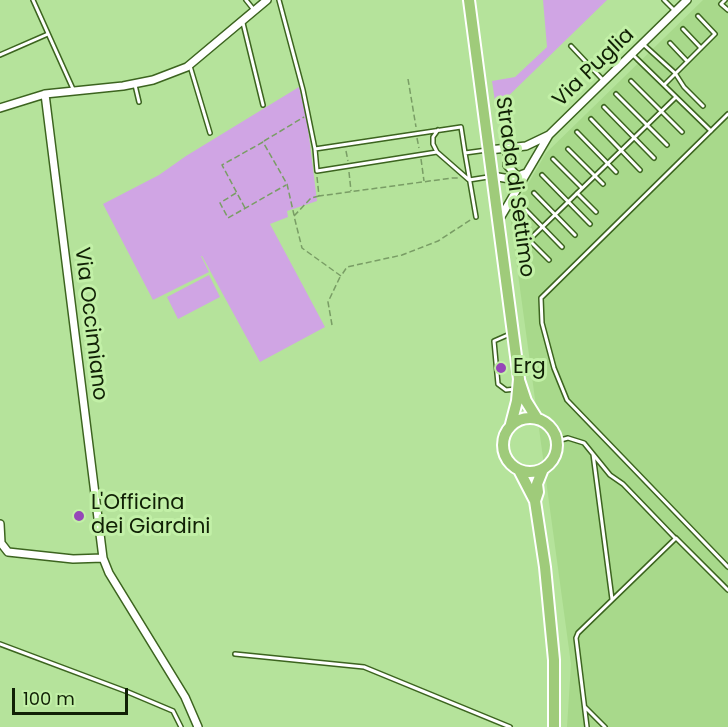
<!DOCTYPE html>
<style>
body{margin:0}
#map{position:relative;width:728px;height:727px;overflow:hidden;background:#b5e39b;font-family:Poppins,sans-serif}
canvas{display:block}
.scale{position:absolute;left:12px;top:688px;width:116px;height:27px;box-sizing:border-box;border:3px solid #102005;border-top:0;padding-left:8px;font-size:18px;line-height:21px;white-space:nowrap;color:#102005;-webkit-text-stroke:4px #c2f0a7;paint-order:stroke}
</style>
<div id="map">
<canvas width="728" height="727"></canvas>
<div class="scale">100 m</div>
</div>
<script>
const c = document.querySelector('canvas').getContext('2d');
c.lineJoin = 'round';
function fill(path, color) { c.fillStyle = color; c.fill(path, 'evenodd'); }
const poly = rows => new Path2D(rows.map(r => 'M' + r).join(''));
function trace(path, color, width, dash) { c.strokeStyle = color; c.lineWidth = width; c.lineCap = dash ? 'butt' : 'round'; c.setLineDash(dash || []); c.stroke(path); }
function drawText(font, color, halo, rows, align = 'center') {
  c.font = font + ' Poppins,sans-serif'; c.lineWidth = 6; c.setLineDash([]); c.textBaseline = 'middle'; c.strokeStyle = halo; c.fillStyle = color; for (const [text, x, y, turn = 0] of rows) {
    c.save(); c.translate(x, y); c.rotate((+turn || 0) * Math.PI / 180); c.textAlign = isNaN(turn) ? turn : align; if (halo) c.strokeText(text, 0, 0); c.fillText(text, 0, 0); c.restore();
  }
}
fill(poly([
 [703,0,728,0,728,727,567,727,571,664,510,215,546,153]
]), '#a8d98b');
fill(poly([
 [543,0,607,0,496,108,492,81,515,77,547,47],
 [299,87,307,120,317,201,287,211,288,217,270,224,325,327,260,362,202,256,201,256,209,272,153,300,103,204,159,175,186,156],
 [209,275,220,297,178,319,167,297]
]), '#d0a5e4');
const service = poly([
 [33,0,73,89],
 [246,0,254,10],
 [279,0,303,90,315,149],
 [664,0,674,10],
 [725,0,721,4,728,10],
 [243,23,263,105],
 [683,29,701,48],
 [670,43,687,61],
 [643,44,675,73,684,87,703,106],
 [571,46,603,80],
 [0,55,48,34],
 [633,55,711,131],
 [190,66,210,133],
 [631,81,682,132],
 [135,85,139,102],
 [664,85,715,34,698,16],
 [616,94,667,145],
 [604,107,654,158],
 [728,114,541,298,542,323,554,368,567,400,728,567],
 [591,119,640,170],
 [577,132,616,172],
 [568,149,603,184],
 [487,150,465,153,461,127,315,149,317,171,437,152,469,180,488,177],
 [437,152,433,144,433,137,438,130],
 [465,153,476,217],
 [553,159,582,188],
 [542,175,590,224],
 [534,193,575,235],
 [577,193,596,212],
 [524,208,562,247],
 [521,232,529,240,675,98],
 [529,240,549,260],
 [510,334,494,341,498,384,506,390,516,389],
 [557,441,568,438,584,443,610,475,623,484,675,538],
 [593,454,612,599],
 [0,644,128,692,173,711,181,727],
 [235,654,364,667,510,727],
 [585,707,605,727],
 [587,727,576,638,578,633,676,538,728,590]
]);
const minor = poly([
 [45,94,103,558],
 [0,108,45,94,123,86,153,80,187,67,267,0],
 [511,148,507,156,507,165,518,177],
 [489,150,526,146,549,135],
 [492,176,510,179,526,173],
 [499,220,549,135,687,0],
 [0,524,1,543,8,552,73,559,103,558,109,573,185,697,198,727]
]);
const primary = poly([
 [469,0,519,379,517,401,511,424],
 [519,380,526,401,536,417],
 '503 445a27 27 0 1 1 54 0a27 27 0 1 1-54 0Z',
 [519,470,535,501,545,567,554,660,554,727],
 [535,501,538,492,537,484,543,469]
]);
trace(service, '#3c641f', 6);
trace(minor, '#3c641f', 10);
trace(primary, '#fff', 14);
trace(poly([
 [408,79,416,127],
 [417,138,419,148],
 [264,141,304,117],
 [346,151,348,161],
 [421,159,424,181],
 [349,172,351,191],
 [317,177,319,196,452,178,459,178],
 [236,193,220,203,228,218,286,185],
 [319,196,311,198,294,216,302,248,341,276,347,267,402,255,438,241,472,219],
 [245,208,222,165,263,142,287,184,294,215],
 [332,325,328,302,340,277]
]), '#799d65', 1.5, [6, 3]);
trace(service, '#fff', 3);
trace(minor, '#fff', 7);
trace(primary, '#9fcb7a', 10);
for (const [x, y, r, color] of [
 [501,368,6,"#9647b8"],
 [79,516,6,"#9647b8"]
]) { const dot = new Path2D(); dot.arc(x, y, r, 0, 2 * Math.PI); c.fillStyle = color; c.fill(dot); trace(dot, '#c2f0a7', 2); }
drawText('21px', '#102005', '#c2f0a7', [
 ["Via Puglia",594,68,-44],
 ["Strada di Settimo",514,187,82],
 ["Via Occimiano",90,324,83]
]);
drawText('21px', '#102005', '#c2f0a7', [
 ["Erg",513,368],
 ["L'Officina",91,504],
 ["dei Giardini",91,528]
], 'left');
</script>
